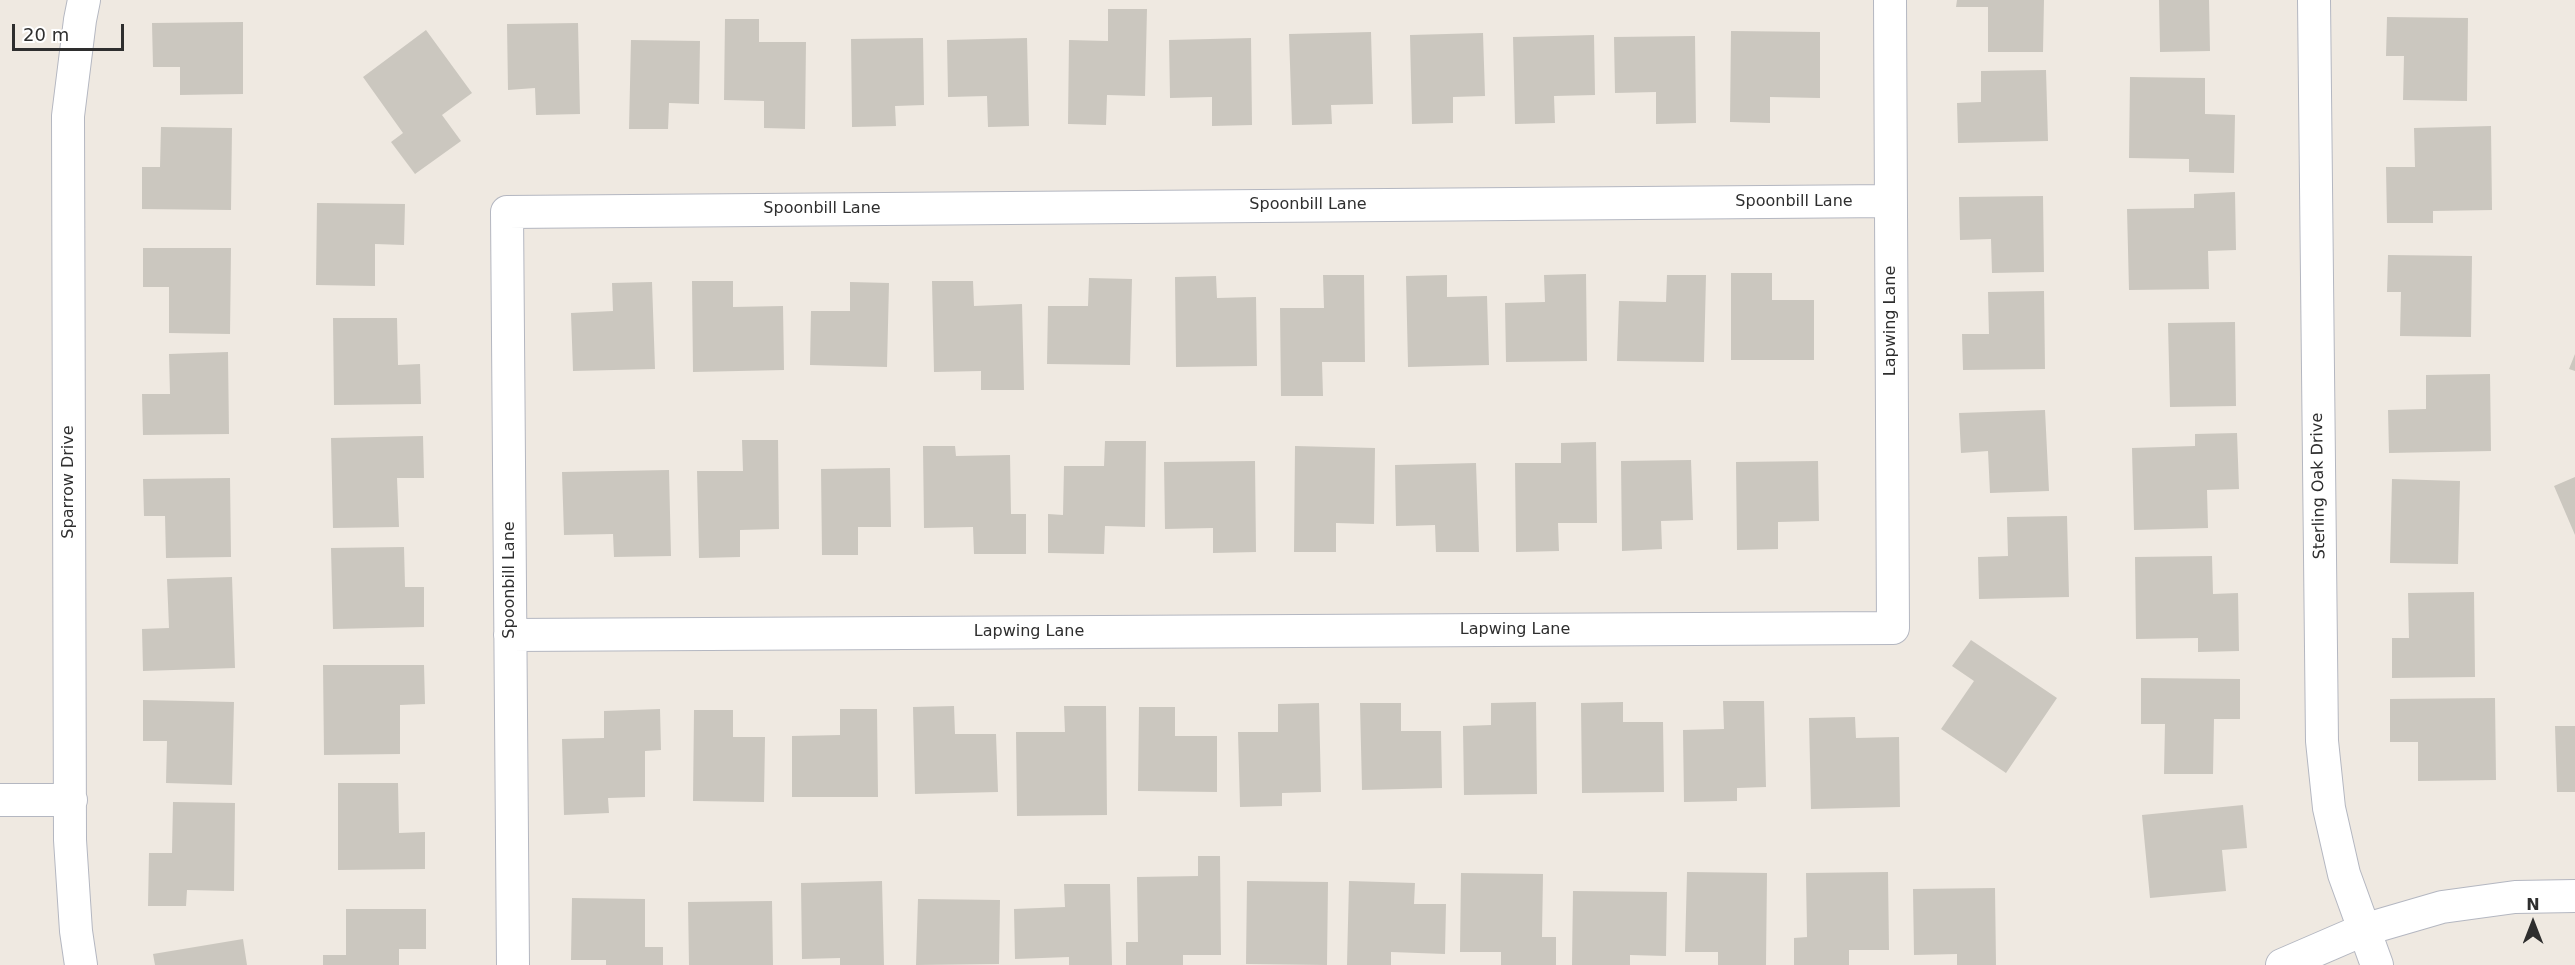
<!DOCTYPE html>
<style>
body{margin:0}
#map{position:relative;width:2575px;height:965px;overflow:hidden;background:#efe9e1;font-family:"DejaVu Sans",sans-serif}
canvas{display:block}
.north{position:absolute;left:2503px;top:893px;width:60px;height:60px;-webkit-text-stroke:4px #fff;paint-order:stroke;rotate:0deg;font-size:16px;font-weight:700;line-height:24px;text-align:center;color:#2e2e2e}
.north::after{content:'';display:block;margin:auto;width:21px;height:27px;background:#2e2e2e;clip-path:polygon(50% 0,100% 100%,50% 72%,0 100%)}
.scale{position:absolute;left:12px;top:24px;width:112px;height:27px;box-sizing:border-box;border:3px solid #2e2e2e;border-top:0;padding-left:8px;font-size:18px;line-height:21px;white-space:nowrap;color:#2e2e2e;-webkit-text-stroke:4px #fff;paint-order:stroke}
</style>
<div id="map">
<canvas width="2575" height="965"></canvas>
<div class="north">N</div>
<div class="scale">20 m</div>
</div>
<script>
const c = document.querySelector('canvas').getContext('2d');
c.lineJoin = 'round';
function fill(path, color) { c.fillStyle = color; c.fill(path, 'evenodd'); }
const poly = rows => new Path2D(rows.map(r => 'M' + r).join(''));
function trace(path, color, width, dash) { c.strokeStyle = color; c.lineWidth = width; c.lineCap = dash ? 'butt' : 'round'; c.setLineDash(dash || []); c.stroke(path); }
function drawText(font, color, halo, rows, align = 'center') {
  c.font = font + ' "DejaVu Sans",sans-serif'; c.lineWidth = 6; c.setLineDash([]); c.textBaseline = 'middle'; c.strokeStyle = halo; c.fillStyle = color; for (const [text, x, y, turn = 0] of rows) {
    c.save(); c.translate(x, y); c.rotate((+turn || 0) * Math.PI / 180); c.textAlign = isNaN(turn) ? turn : align; if (halo) c.strokeText(text, 0, 0); c.fillText(text, 0, 0); c.restore();
  }
}
fill(poly([
 [1957,0,2044,0,2043,52,1988,52,1988,7,1956,7],
 [2159,0,2209,0,2210,51,2160,52],
 [1108,9,1147,9,1145,96,1107,95,1106,125,1068,124,1069,40,1108,41],
 [2387,17,2468,18,2467,101,2403,100,2404,56,2386,56],
 [725,19,759,19,759,42,806,42,805,129,764,128,764,101,724,100],
 [243,22,243,94,180,95,180,67,153,67,152,23],
 [578,23,580,114,536,115,535,88,508,90,507,24],
 [426,30,472,93,442,115,461,141,415,174,391,142,403,133,363,77],
 [1731,31,1820,32,1820,98,1770,97,1770,123,1730,122],
 [1371,32,1373,104,1331,105,1332,124,1292,125,1289,34],
 [1483,33,1485,96,1453,97,1453,123,1412,124,1410,35],
 [1594,35,1595,95,1554,96,1555,123,1515,124,1513,37],
 [1695,36,1696,123,1656,124,1656,92,1615,93,1614,37],
 [923,38,924,105,895,106,896,126,852,127,851,39],
 [1027,38,1029,126,988,127,987,96,948,97,947,40],
 [1251,38,1252,125,1212,126,1212,97,1170,98,1169,40],
 [631,40,700,41,699,104,669,103,668,129,629,129],
 [2046,70,2048,141,1958,143,1957,103,1981,102,1981,71],
 [2130,77,2205,78,2205,114,2235,115,2234,173,2189,172,2189,159,2129,158],
 [2491,126,2492,210,2433,211,2433,223,2387,223,2386,167,2415,167,2414,128],
 [161,127,232,128,231,210,142,209,142,167,160,167],
 [2235,192,2236,250,2208,251,2209,289,2129,290,2127,209,2194,208,2194,194],
 [2043,196,2044,272,1992,273,1991,239,1960,240,1959,197],
 [317,203,405,204,404,245,375,244,375,286,316,285],
 [143,248,231,248,230,334,169,333,169,287,143,287],
 [2388,255,2472,256,2471,337,2400,336,2401,292,2387,292],
 [1731,273,1772,273,1772,300,1814,300,1814,360,1731,360],
 [1586,274,1587,361,1506,362,1505,303,1545,302,1544,275],
 [1323,275,1364,275,1365,362,1322,362,1323,396,1281,396,1280,308,1324,308],
 [1447,275,1447,297,1487,296,1489,365,1408,367,1406,276],
 [1667,275,1706,275,1704,362,1617,361,1619,301,1666,302],
 [1216,276,1217,298,1256,297,1257,366,1176,367,1175,277],
 [1089,278,1132,279,1130,365,1047,364,1048,306,1088,306],
 [692,281,733,281,733,307,783,306,784,370,693,372],
 [932,281,973,281,974,306,1022,304,1024,390,981,390,981,371,934,372],
 [652,282,655,369,573,371,571,313,613,311,612,283],
 [850,282,889,283,887,367,810,365,811,311,850,311],
 [2044,291,2045,369,1963,370,1962,334,1989,334,1988,292],
 [333,318,397,318,398,365,420,364,421,404,334,405],
 [2235,322,2236,406,2170,407,2168,323],
 [228,352,229,434,143,435,142,394,170,394,169,354],
 [2575,354,2575,371,2569,369],
 [2490,374,2491,451,2389,453,2388,410,2426,409,2426,375],
 [2045,410,2049,491,1990,493,1988,451,1961,453,1959,413],
 [2237,433,2239,489,2207,490,2208,528,2134,530,2132,448,2195,446,2195,434],
 [423,436,424,478,397,478,399,527,333,528,331,438],
 [742,440,778,440,779,529,740,530,740,557,699,558,697,471,743,471],
 [1105,441,1146,441,1145,527,1105,526,1104,554,1048,553,1048,514,1063,515,1064,466,1104,466],
 [1596,442,1597,523,1558,523,1559,551,1516,552,1515,463,1561,463,1561,443],
 [923,446,955,446,956,456,1010,455,1011,514,1026,514,1026,554,974,554,973,527,924,528],
 [1295,446,1375,448,1374,524,1336,523,1336,552,1294,552],
 [1691,460,1693,520,1661,521,1662,549,1622,551,1621,461],
 [1255,461,1256,552,1213,553,1213,528,1165,529,1164,462],
 [1818,461,1819,521,1778,522,1778,549,1737,550,1736,462],
 [1476,463,1479,552,1436,552,1435,525,1396,526,1395,465],
 [890,468,891,527,858,527,858,555,822,555,821,469],
 [669,470,671,556,614,557,613,534,564,535,562,472],
 [2575,477,2575,535,2554,486],
 [230,478,231,557,166,558,165,516,144,516,143,479],
 [2392,479,2460,481,2458,564,2390,563],
 [2067,516,2069,597,1979,599,1978,557,2008,556,2007,517],
 [404,547,405,587,424,587,424,627,333,629,331,548],
 [2212,556,2213,594,2238,593,2239,651,2198,652,2198,638,2136,639,2135,557],
 [232,577,235,668,143,671,142,629,169,628,167,579],
 [2474,592,2475,677,2392,678,2392,638,2409,638,2408,593],
 [1971,640,2057,698,2006,773,1941,729,1974,681,1952,666],
 [323,665,424,665,425,704,400,705,400,754,324,755],
 [2141,678,2240,679,2240,719,2214,719,2213,774,2164,774,2165,724,2141,724],
 [2495,698,2496,780,2418,781,2418,742,2390,742,2390,699],
 [143,700,234,702,232,785,166,783,167,741,143,741],
 [1723,701,1764,701,1766,787,1737,788,1737,801,1684,802,1683,730,1724,729],
 [1536,702,1537,794,1464,795,1463,726,1491,725,1491,703],
 [1623,702,1623,722,1663,722,1664,792,1582,793,1581,703],
 [1319,703,1321,792,1282,793,1282,806,1240,807,1238,732,1278,732,1278,704],
 [1360,703,1401,703,1401,731,1441,731,1442,788,1362,790],
 [954,706,955,734,996,734,998,792,915,794,913,707],
 [1064,706,1106,706,1107,815,1017,816,1016,732,1065,732],
 [1139,707,1175,707,1175,736,1217,736,1217,792,1138,791],
 [660,709,661,750,645,751,645,797,608,798,609,813,564,815,562,739,604,738,604,711],
 [840,709,877,709,878,797,792,797,792,736,840,735],
 [694,710,733,710,733,737,765,737,764,802,693,801],
 [1855,717,1856,738,1899,737,1900,807,1811,809,1809,718],
 [2555,726,2575,726,2575,792,2557,792],
 [338,783,398,783,399,833,425,832,425,869,338,870],
 [173,802,235,803,234,891,187,890,186,906,148,906,149,853,172,853],
 [2243,805,2247,848,2222,850,2226,891,2150,898,2142,815],
 [1198,856,1220,856,1221,955,1183,955,1183,965,1126,965,1126,942,1138,942,1137,877,1198,876],
 [1687,872,1767,873,1766,965,1718,965,1718,952,1685,952],
 [1888,872,1889,950,1849,950,1849,965,1794,965,1794,938,1807,937,1806,873],
 [1461,873,1543,874,1542,937,1556,937,1556,965,1501,965,1501,952,1460,952],
 [882,881,884,965,840,965,840,958,802,959,801,883],
 [1247,881,1328,882,1327,965,1246,964],
 [1349,881,1415,883,1414,904,1446,904,1445,954,1391,952,1391,965,1347,965],
 [1064,884,1110,884,1112,965,1069,965,1069,957,1015,959,1014,909,1065,907],
 [1995,888,1996,965,1957,965,1957,954,1914,955,1913,889],
 [1573,891,1667,892,1666,956,1630,955,1630,965,1572,965],
 [572,898,645,899,645,947,663,947,663,965,606,965,606,960,571,960],
 [918,899,1000,900,999,964,916,965],
 [772,901,773,965,689,965,688,902],
 [346,909,426,909,426,949,399,949,399,965,323,965,323,955,346,955],
 [243,939,247,965,155,965,153,954]
]), '#cbc7bf');
const minor = poly([
 [2314,0,2322,741,2329,808,2344,874,2377,965],
 [510,635,1893,628,1890,0],
 [0,800,71,800],
 [81,965,76,931,70,840,68,116,80,20,84,0],
 [513,965,507,212,1891,201],
 [2282,965,2363,930,2442,907,2515,897,2575,896]
]);
trace(minor, '#b4b7c1', 34);
trace(minor, '#fff', 32);
drawText('16px', '#2e2e2e', '#fff', [
 ["Spoonbill Lane",1794,202],
 ["Spoonbill Lane",1308,205],
 ["Spoonbill Lane",822,209],
 ["Lapwing Lane",1891,321,-90],
 ["Sparrow Drive",69,482,-90],
 ["Sterling Oak Drive",2319,486,-91],
 ["Spoonbill Lane",510,580,-90],
 ["Lapwing Lane",1515,630],
 ["Lapwing Lane",1029,632]
]);
</script>
